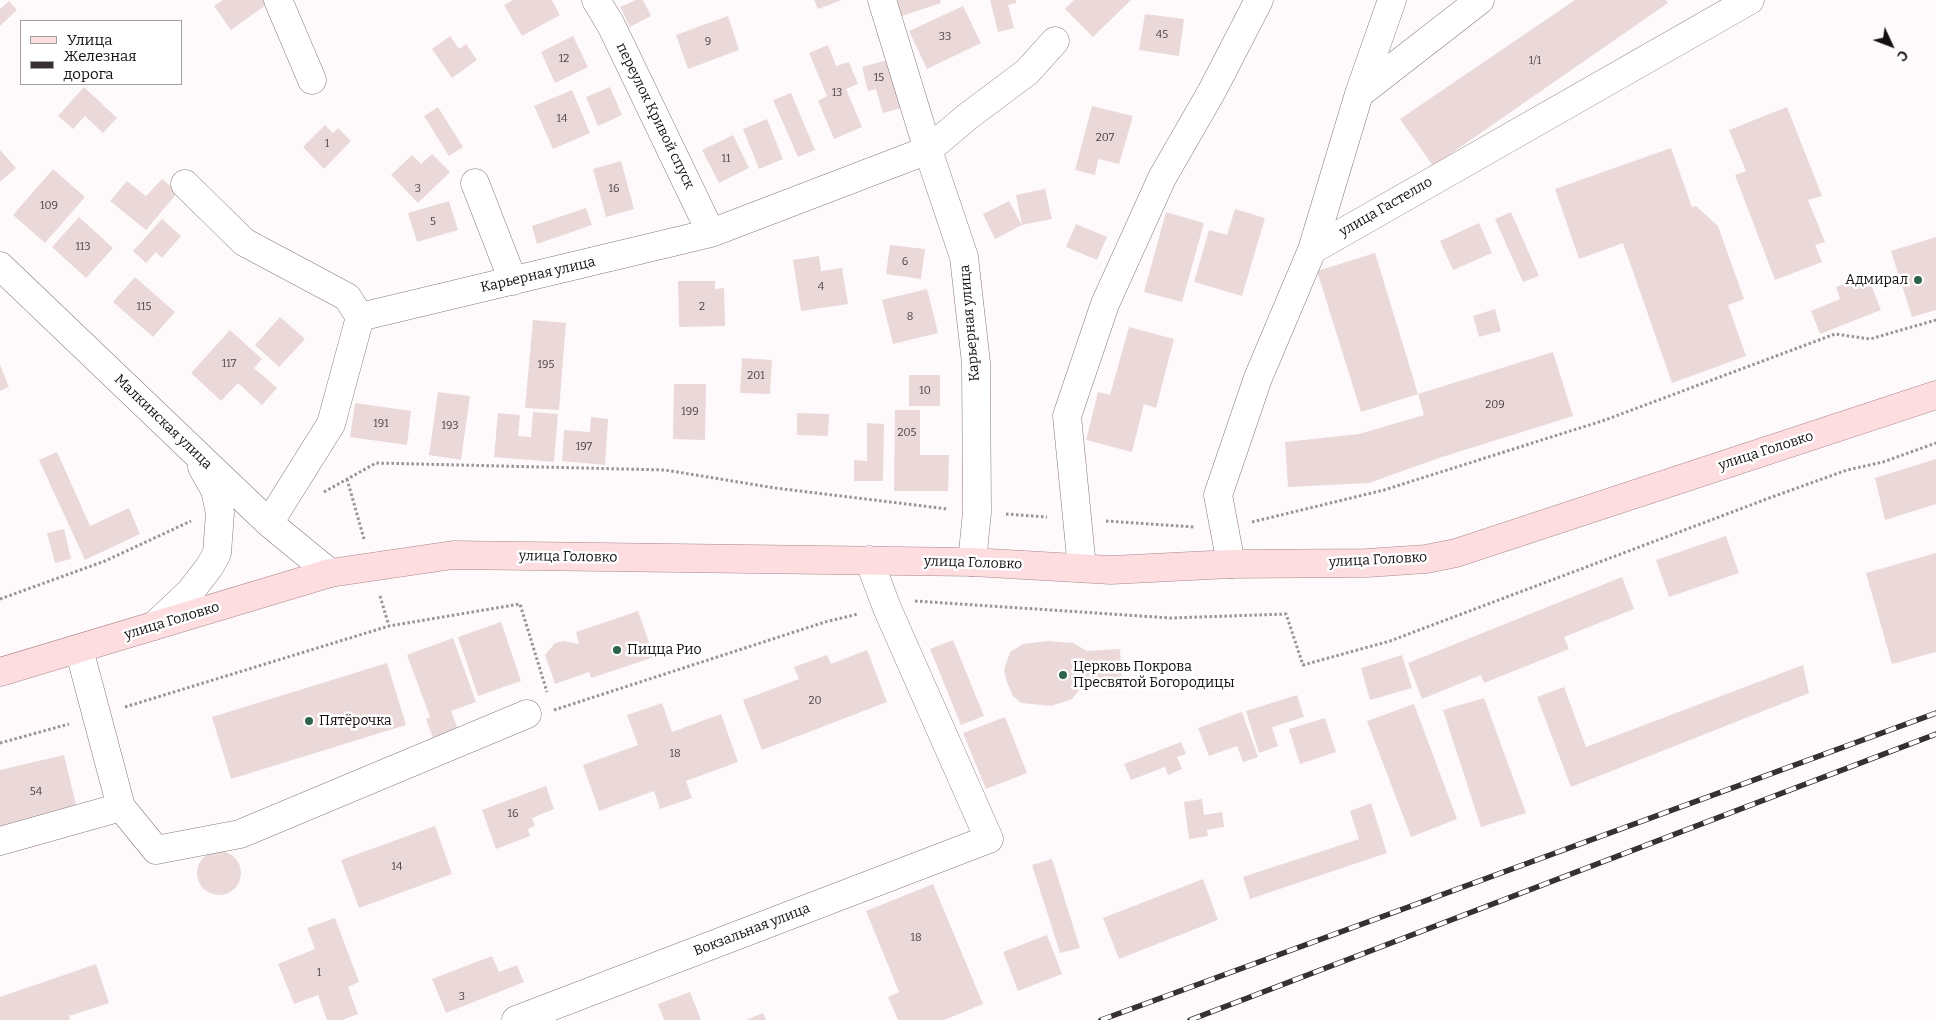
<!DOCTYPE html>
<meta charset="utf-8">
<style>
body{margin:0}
#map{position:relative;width:1936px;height:1020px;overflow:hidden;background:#fefafb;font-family:Bitter,serif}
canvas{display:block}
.legend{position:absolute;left:20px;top:20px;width:162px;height:65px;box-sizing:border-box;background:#fff;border:1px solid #a19f9f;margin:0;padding:6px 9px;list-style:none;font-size:15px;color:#150f10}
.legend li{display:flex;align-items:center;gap:10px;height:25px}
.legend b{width:25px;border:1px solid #a19f9f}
.north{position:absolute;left:1866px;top:20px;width:50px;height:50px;-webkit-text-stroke:4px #fff;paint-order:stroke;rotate:133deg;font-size:14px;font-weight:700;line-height:20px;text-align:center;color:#150f10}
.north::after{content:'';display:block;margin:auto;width:18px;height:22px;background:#150f10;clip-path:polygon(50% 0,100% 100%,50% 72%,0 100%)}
</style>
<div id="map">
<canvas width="1936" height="1020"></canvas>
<ul class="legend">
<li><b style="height:6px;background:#fddde0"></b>Улица</li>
<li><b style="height:6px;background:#363031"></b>Железная дорога</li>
</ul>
<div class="north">С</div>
</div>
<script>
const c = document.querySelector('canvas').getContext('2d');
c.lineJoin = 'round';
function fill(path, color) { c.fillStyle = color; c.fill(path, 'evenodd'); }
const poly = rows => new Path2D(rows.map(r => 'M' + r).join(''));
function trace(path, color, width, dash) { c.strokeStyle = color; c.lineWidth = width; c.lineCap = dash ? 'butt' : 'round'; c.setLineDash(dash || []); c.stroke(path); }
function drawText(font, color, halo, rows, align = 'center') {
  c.font = font + ' Bitter,serif'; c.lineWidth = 5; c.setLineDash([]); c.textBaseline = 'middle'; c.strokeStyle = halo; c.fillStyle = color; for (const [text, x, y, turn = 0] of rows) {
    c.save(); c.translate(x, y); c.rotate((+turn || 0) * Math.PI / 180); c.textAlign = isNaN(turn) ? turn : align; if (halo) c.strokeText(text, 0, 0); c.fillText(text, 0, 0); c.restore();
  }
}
fill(poly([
 [223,0,263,0,266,5,231,30,214,6],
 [513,0,552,0,560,15,522,36,504,5],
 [636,0,643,0,651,16,630,27,620,7],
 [814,0,842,0,818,9],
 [893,0,940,0,941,3,899,17],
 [990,0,1016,0,1016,3,1008,5,1014,28,998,32],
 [1074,0,1131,0,1093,37,1065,9],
 [1575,0,1666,0,1668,3,1433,166,1400,119],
 [9,1,17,10,0,26,0,9],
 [963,6,981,43,927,69,909,31],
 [1145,14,1184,19,1179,56,1139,50],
 [728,16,739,50,688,69,676,35],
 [450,36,459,49,466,44,477,60,452,78,432,49],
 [573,36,588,67,555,83,541,52],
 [828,45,836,66,849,62,858,84,846,89,862,127,834,139,818,101,827,96,809,53],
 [888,60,901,108,883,113,876,89,868,91,862,67],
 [84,87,117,118,103,133,85,116,73,129,58,116],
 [610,87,622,115,598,126,586,97],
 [572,90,590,133,553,149,534,106],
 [791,93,815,150,798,157,773,100],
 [1092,106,1133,116,1119,164,1098,159,1095,175,1075,170],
 [438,107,463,147,449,156,424,116],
 [1787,107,1822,196,1808,200,1825,242,1815,245,1822,262,1775,280,1735,175,1746,171,1729,130],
 [767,119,783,159,759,169,743,129],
 [325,125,333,133,338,128,351,141,324,169,303,147],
 [733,135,749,168,719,183,702,150],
 [1671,148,1692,207,1696,206,1718,226,1744,299,1728,305,1746,356,1672,383,1623,243,1579,259,1555,189],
 [0,150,16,168,0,182],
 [432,154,450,172,418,203,391,175,412,155,421,164],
 [621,161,634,209,606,217,593,169],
 [53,169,85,197,45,243,13,215],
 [162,179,178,192,146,230,110,201,127,181,146,196],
 [1045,189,1052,219,1022,225,1016,195],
 [449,201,458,230,417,242,408,213],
 [1009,201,1022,225,995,239,983,214],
 [586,208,592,225,537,244,532,226],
 [1235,209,1265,218,1242,296,1194,282,1209,230,1227,235],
 [1166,212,1204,223,1182,302,1144,292],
 [1511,212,1539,276,1523,282,1495,219],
 [79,217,113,248,86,278,52,247],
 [162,219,181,236,162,258,156,252,146,263,133,251],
 [1479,223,1492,253,1453,270,1440,241],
 [1076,224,1107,237,1097,260,1066,247],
 [1936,237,1936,310,1912,317,1891,251],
 [890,245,925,249,921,279,886,274],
 [1375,253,1418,394,1361,412,1317,271],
 [819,256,821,271,842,268,848,304,801,311,793,260],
 [1867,275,1881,310,1820,334,1811,311,1840,299,1836,287],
 [135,277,175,312,153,337,113,302],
 [678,281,715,281,715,289,724,288,725,326,679,327],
 [927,289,938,333,893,344,882,300],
 [1495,309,1501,331,1479,337,1473,316],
 [280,317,305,339,279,367,255,345],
 [533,320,566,323,559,410,525,408],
 [1129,327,1174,339,1156,408,1144,404,1132,452,1086,440,1098,392,1110,395],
 [230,330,262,359,254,368,277,388,262,405,238,383,221,401,191,373],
 [1553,352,1573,416,1439,458,1369,483,1288,487,1285,442,1359,434,1424,415,1418,394],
 [742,358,772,360,770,394,740,393],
 [0,365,9,387,0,391],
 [909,375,940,375,940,406,909,406],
 [674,384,706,384,705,440,673,439],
 [438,392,470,396,461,460,429,455],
 [355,403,411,411,407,445,350,437],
 [895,410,920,410,920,455,949,455,948,491,894,491],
 [533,412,558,414,554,462,494,457,498,413,520,415,518,436,531,437],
 [797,413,829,414,828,436,797,435],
 [591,417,608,419,605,465,562,461,564,430,590,432],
 [867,423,884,424,883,481,854,481,854,460,867,461],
 [57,452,90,526,129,508,140,534,85,560,39,460],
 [1936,459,1936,504,1885,520,1875,478],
 [64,529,71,559,55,563,47,533],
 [1726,536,1739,573,1669,597,1656,560],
 [1936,553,1936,652,1892,664,1866,573],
 [1622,577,1634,609,1564,637,1569,649,1484,683,1481,675,1422,699,1408,663],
 [638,611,654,657,591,678,589,672,555,684,545,655,555,643,563,641,579,644,576,632],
 [501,622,521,681,478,696,458,637],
 [453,638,476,702,451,711,459,732,434,741,426,719,430,717,407,655],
 [953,640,984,716,961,725,930,649],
 [1048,641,1073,643,1087,651,1120,649,1122,680,1086,682,1072,699,1051,706,1021,703,1013,696,1007,682,1004,670,1010,652,1023,644],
 [867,650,887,702,762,750,743,700,799,679,794,667,827,655,831,664],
 [1402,655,1412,688,1370,700,1361,668],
 [387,663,406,725,231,779,212,717],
 [1803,665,1809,693,1571,787,1537,697,1564,687,1586,747],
 [1297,695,1304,717,1272,727,1278,746,1259,753,1246,711],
 [1484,698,1526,813,1481,827,1443,710],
 [662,703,672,732,721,714,738,762,686,781,692,798,660,809,654,791,599,811,583,765,638,745,627,715],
 [1414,704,1457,819,1411,837,1367,721],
 [1242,712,1258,757,1243,762,1237,746,1209,756,1198,728],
 [1005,717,1027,773,986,789,963,733],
 [1325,718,1336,752,1300,764,1289,729],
 [1181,742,1186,754,1177,757,1182,769,1168,775,1165,767,1131,780,1124,764],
 [64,755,78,813,0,831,0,770],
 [546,786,554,809,532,818,535,826,528,829,530,836,496,849,482,810],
 [1202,799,1204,815,1222,812,1224,827,1207,830,1208,836,1189,839,1184,802],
 [1371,803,1387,853,1250,899,1243,877,1359,839,1350,811],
 [435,826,452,874,359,908,341,860],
 '197 873a22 22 0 1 1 44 0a22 22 0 1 1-44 0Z',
 [1052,859,1080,948,1060,953,1032,865],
 [1203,879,1218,920,1119,959,1103,918],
 [933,884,983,1004,944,1020,898,1020,888,997,899,992,866,911],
 [335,918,359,982,348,987,358,1014,342,1020,327,1020,318,995,294,1004,278,964,315,949,307,928],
 [1047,935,1062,974,1018,991,1003,952],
 [492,956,499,972,517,965,524,982,446,1013,432,979],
 [96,964,109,1003,69,1016,70,1020,0,1020,0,997],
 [690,992,701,1020,664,1020,658,1004],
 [763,1013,766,1020,746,1020]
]), '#ebd9da');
const minor = poly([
 [278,0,312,80],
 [596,0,611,25,711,233],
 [882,0,928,150,964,257,976,363,977,512,972,562],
 [1359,94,1480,0],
 [475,183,513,281],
 [185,184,244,242,347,297,360,317],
 [1312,250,1359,94,1392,0],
 [0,266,269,523,330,573],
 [269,523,331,424,360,317,711,233,928,150,967,117,1027,72,1055,41],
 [1231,564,1218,495,1258,378,1312,250,1750,0],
 [1082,568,1067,416,1105,304,1162,178,1212,91,1259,0],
 [154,626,190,592,210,566,217,553,220,513,215,490,202,467],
 [121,807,156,850,240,834,527,714],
 [0,841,121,807,79,649],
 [516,1020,989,839,887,608,869,560]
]);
const major = poly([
 [0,672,330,573,453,555,972,562,1111,570,1231,564,1367,563,1426,559,1456,553,1936,395]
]);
trace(minor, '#89797a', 29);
trace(major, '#aa868a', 29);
trace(poly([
 [347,479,364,539],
 [324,492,376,463,665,470,775,488,948,509],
 [1006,514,1047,517],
 [1106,521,1194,527],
 [1252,522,1384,490,1605,420,1835,334,1870,339,1936,320],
 [380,596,389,626,520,604,547,692],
 [0,599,105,561,191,521],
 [915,601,1171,618,1286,614,1303,665,1390,641,1772,497,1847,470,1883,462,1936,443],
 [125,707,389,626],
 [554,710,825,622,858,614],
 [0,743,69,724]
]), '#989495', 3, [2.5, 2.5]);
trace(minor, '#fff', 28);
trace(major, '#fddde0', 28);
const rail = poly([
 [1101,1020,1936,713],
 [1190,1020,1936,734]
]);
trace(rail, '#363031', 5.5);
trace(rail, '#fff', 4, [11]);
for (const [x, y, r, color] of [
 [1918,280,5,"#2c634a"],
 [617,650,5,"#2c634a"],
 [1063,675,5,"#2c634a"],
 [309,721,5,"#2c634a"]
]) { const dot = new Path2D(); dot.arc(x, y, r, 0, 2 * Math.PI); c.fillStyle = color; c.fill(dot); trace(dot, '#fff', 2); }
drawText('11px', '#4a4242', null, [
 ["45",1162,35],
 ["33",945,37],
 ["9",708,42],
 ["12",564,59],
 ["1/1",1535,61],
 ["15",879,78],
 ["13",837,93],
 ["14",562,119],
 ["207",1105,138],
 ["1",327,144],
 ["11",726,159],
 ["3",418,189],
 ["16",614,189],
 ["109",49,206],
 ["5",433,222],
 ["113",83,247],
 ["6",905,262],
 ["4",821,287],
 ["115",144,307],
 ["2",702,307],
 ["8",910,317],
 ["117",229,364],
 ["195",546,365],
 ["201",756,376],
 ["10",925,391],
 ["209",1495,405],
 ["199",690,412],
 ["191",381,424],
 ["193",450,426],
 ["205",907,433],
 ["197",584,447],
 ["20",815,701],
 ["18",675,754],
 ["54",36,792],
 ["16",513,814],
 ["14",397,867],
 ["18",916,938],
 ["1",319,973],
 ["3",462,997]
]);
drawText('14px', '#150f10', '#fff', [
 ["переулок Кривой спуск",655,116,64],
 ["улица Гастелло",1386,207,-30],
 ["Карьерная улица",538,275,-13],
 ["Карьерная улица",970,323,-95],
 ["Малкинская улица",163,422,44],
 ["улица Головко",1766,451,-18],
 ["улица Головко",568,557,1],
 ["улица Головко",1378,560,-3],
 ["улица Головко",973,563,2],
 ["улица Головко",172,621,-17],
 ["Вокзальная улица",752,930,-21]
]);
drawText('14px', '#150f10', '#fff', [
 ["Адмирал",1908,280,"right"],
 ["Пицца Рио",627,650],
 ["Церковь Покрова",1073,667],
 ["Пресвятой Богородицы",1073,683],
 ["Пятёрочка",319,721]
], 'left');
</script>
